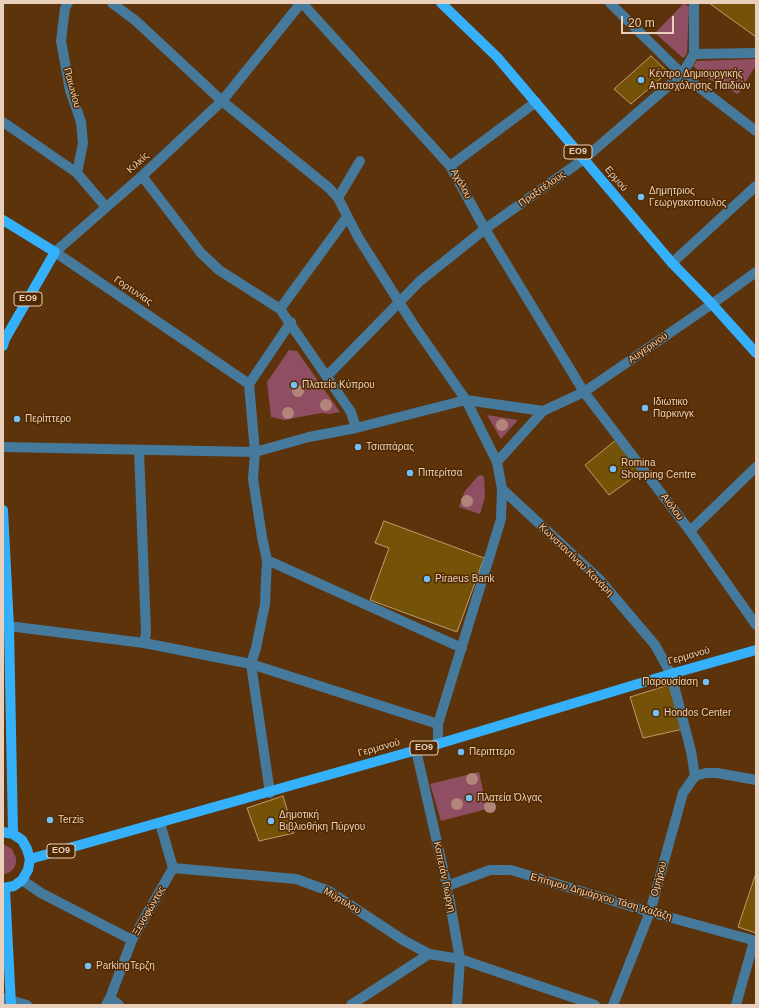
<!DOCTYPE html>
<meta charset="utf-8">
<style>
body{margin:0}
#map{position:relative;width:759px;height:1008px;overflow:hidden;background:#5c330b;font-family:Arial,sans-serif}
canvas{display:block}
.frame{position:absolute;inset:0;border:4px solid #e9d0bc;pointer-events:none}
.scale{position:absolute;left:621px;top:16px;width:53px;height:18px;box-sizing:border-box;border:2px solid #e9d0bc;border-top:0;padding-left:5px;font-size:12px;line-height:14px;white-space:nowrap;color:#e9d0bc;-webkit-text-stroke:3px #512900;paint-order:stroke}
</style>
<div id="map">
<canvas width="759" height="1008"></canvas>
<div class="frame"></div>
<div class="scale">20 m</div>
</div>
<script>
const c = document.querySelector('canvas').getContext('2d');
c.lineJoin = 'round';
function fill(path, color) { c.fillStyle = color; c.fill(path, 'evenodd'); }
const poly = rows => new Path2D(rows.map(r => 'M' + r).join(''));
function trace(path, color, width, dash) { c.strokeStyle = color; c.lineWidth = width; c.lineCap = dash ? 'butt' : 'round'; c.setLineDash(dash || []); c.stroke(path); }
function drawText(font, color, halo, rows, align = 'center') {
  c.font = font + ' Arial,sans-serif'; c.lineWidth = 3; c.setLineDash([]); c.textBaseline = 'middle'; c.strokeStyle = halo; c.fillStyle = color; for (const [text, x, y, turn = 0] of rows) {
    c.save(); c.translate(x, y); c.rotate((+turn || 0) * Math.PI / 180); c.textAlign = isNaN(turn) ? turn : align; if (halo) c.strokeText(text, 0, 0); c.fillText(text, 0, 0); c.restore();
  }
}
fill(poly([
 [684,3,689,7,687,54,683,58,655,33],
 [754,59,756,61,756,65,738,94,709,79,693,66,697,61],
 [289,350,297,351,340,412,330,414,321,413,284,420,271,417,267,382],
 [487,415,518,420,501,439],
 [482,475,484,477,485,497,480,514,459,507,465,491,478,476],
 [479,772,487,809,441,821,430,784],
 [3,844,12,849,16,858,16,863,14,868,10,872,3,875]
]), '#904e63');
const building = poly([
 [709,3,756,3,756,37,709,3],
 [651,56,668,72,631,104,614,89,651,56],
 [616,440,641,472,609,495,585,465,616,440],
 [384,521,484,558,457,632,370,600,389,548,375,543,384,521],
 [669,685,683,729,643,738,630,697,669,685],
 [283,796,294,833,259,841,247,808,283,796],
 [756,873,756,933,738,927,756,873]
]);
fill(building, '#745309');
trace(building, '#bc9d69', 1);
trace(poly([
 [68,3,65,8,61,41,70,90,81,122,83,143,77,173],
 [112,3,136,21,222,101,329,188,338,198,358,237,413,324,466,400,497,462,502,489,501,519,438,724,438,744],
 [302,3,450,166,485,229,584,392,690,531,756,625],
 [610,3,682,74,756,131],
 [694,54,756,53],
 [3,122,77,173,106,207],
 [450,166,536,102],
 [142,176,201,253,219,270,280,309,351,412,356,428],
 [338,198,360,161],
 [672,263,756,186],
 [280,309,347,217],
 [327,376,420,281,485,229,584,159,682,74,694,54,694,3],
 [249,384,55,252,142,176,222,101,301,3],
 [3,447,255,452,309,437,356,428,466,400,543,411],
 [139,450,146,633,144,643],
 [497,462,543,411,584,392,712,304,756,272],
 [502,489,600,580,655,645,671,674,691,751,695,776],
 [690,531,756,467],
 [267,560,462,648],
 [3,627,16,627,144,643,251,664,438,724],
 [416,750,447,886,460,959,457,1005],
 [695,776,706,773,717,773,756,780],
 [270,793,251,664,256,648,265,604,267,560,262,537,253,479,255,452,249,384,291,322],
 [173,868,296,879,329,891,403,940,429,954],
 [22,880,41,893,132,940],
 [447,886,490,870,511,870,650,912,756,941],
 [3,998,27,1005],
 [110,998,119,1005],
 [106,1005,110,998,132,940,173,868,160,823],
 [351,1005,429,954,460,959,595,1005],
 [613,1005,650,912,683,793,695,776],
 [736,1005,754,941]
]), '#457a9d', 10);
trace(poly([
 [441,3,497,57,672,263,712,304,756,353],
 [3,220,55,252,5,339,3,346],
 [3,510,9,627,13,834],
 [3,832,13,834,22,840,27,849,30,859,28,870,22,880,14,886,3,888],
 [30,859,438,744,671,674,756,650],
 [5,889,11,1005]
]), '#34b1fa', 10);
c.fillStyle = '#b2857a';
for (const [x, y] of [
 [298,391],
 [326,405],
 [288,413],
 [502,425],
 [467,501],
 [472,779],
 [457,804],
 [490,807]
]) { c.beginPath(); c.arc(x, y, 6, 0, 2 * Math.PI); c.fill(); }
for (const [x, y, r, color] of [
 [641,80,4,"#73c1f6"],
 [641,197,4,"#73c1f6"],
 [294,385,4,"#73c1f6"],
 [645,408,4,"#73c1f6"],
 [17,419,4,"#73c1f6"],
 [358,447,4,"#73c1f6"],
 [613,469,4,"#73c1f6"],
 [410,473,4,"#73c1f6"],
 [427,579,4,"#73c1f6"],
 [706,682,4,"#73c1f6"],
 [656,713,4,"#73c1f6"],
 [461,752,4,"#73c1f6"],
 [469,798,4,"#73c1f6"],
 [50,820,4,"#73c1f6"],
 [271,821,4,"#73c1f6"],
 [88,966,4,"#73c1f6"]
]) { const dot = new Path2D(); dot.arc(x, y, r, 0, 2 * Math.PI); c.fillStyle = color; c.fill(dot); trace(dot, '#512900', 1.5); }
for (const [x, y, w] of [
 [578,152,28],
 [28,299,28],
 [424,748,28],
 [61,851,28]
]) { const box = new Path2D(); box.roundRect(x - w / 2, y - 7, w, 14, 3); c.fillStyle = '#512900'; c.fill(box); trace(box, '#e9d0bc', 1); }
drawText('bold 9px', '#e9d0bc', null, [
 ["ΕΟ9",578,152],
 ["ΕΟ9",28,299],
 ["ΕΟ9",424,748],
 ["ΕΟ9",61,851]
]);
drawText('10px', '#e9d0bc', '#512900', [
 ["Κέντρο Δημιουργικής",649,74],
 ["Απασχόλησης Παιδιών",649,86],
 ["Δημητριος",649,191],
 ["Γεωργακοπουλος",649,203],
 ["Πλατεία Κύπρου",302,385],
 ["Ιδιωτικο",653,402],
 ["Παρκινγκ",653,414],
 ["Περίπτερο",25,419],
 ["Τσιαπάρας",366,447],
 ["Romina",621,463],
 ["Shopping Centre",621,475],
 ["Πιπερίτσα",418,473],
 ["Piraeus Bank",435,579],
 ["Παρουσίαση",698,682,"right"],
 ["Hondos Center",664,713],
 ["Περιπτερο",469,752],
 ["Πλατεία Όλγας",477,798],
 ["Δημοτική",279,815],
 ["Βιβλιοθήκη Πύργου",279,827],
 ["Terzis",58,820],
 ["ParkingΤερζη",96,966]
], 'left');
drawText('10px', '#e9d0bc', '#512900', [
 ["Παιωνίου",72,88,75],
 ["Κιλκίς",138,163,-43],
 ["Ερμού",616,179,50],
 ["Αχόλου",461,184,61],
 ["Πραξιτέλους",542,189,-35],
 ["Γορτυνίας",133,291,34],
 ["Αυγερινού",648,348,-35],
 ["Αιόλου",672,507,53],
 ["Κωνσταντίνου Κανάρη",576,560,44],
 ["Γερμανού",689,656,-16],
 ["Γερμανού",379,748,-16],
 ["Καπετάν Γιώργη",444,877,78],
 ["Ομήρου",659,879,-75],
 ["Επίτιμου Δημάρχου Τάση Καζάζη",601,897,16],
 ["Μύρτιλου",342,901,31],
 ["Ξενοφώντος",149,911,-60]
]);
</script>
